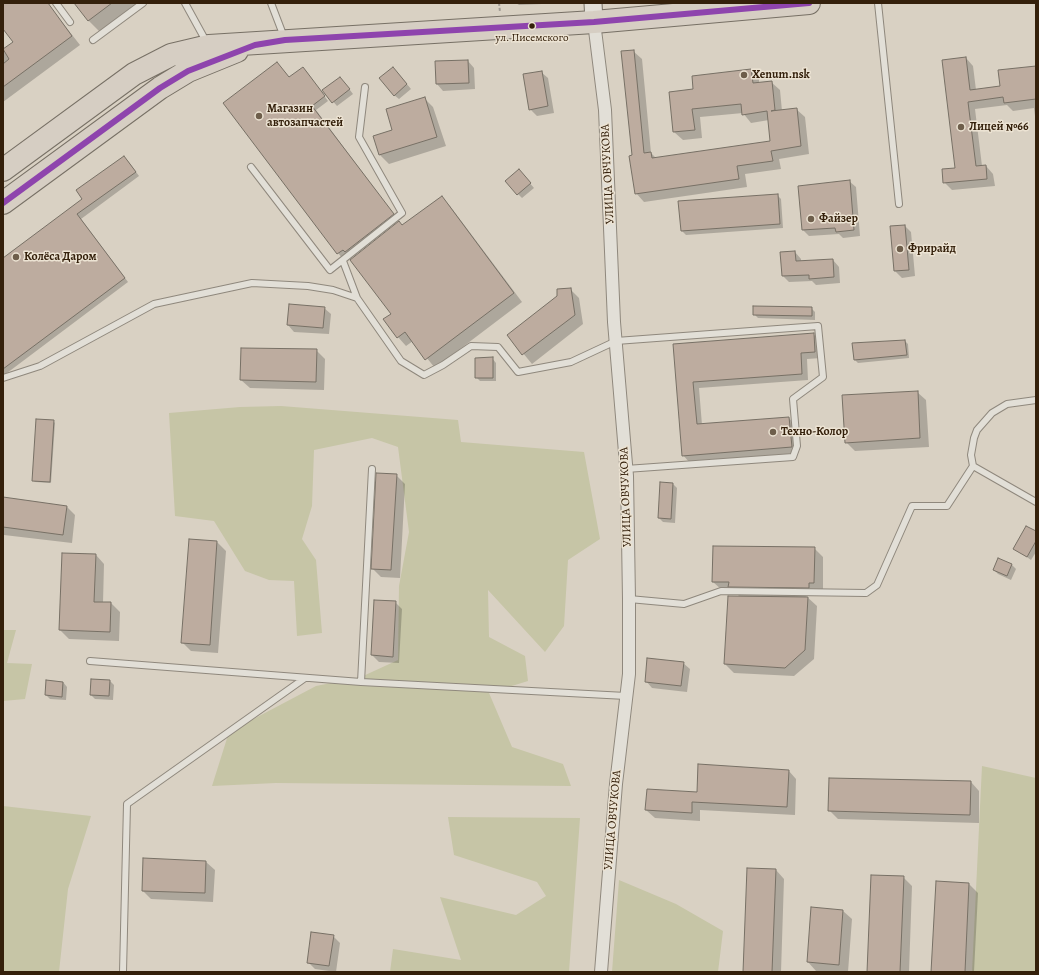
<!DOCTYPE html>
<meta charset="utf-8">
<style>
body{margin:0}
#map{position:relative;width:1039px;height:975px;overflow:hidden;background:#d9d1c3;font-family:Alegreya,serif}
canvas{display:block}
.frame{position:absolute;inset:0;border:4px solid #34200b;pointer-events:none}
</style>
<div id="map">
<canvas width="1039" height="975"></canvas>
<div class="frame"></div>
</div>
<script>
const c = document.querySelector('canvas').getContext('2d');
c.lineJoin = 'round';
function fill(path, color) { c.fillStyle = color; c.fill(path, 'evenodd'); }
const poly = rows => new Path2D(rows.map(r => 'M' + r).join(''));
function trace(path, color, width, dash) { c.strokeStyle = color; c.lineWidth = width; c.lineCap = dash ? 'butt' : 'round'; c.setLineDash(dash || []); c.stroke(path); }
function drawText(font, color, halo, rows, align = 'center') {
  c.font = font + ' Alegreya,serif'; c.lineWidth = 3; c.setLineDash([]); c.textBaseline = 'middle'; c.strokeStyle = halo; c.fillStyle = color; for (const [text, x, y, turn = 0] of rows) {
    c.save(); c.translate(x, y); c.rotate((+turn || 0) * Math.PI / 180); c.textAlign = isNaN(turn) ? turn : align; if (halo) c.strokeText(text, 0, 0); c.fillText(text, 0, 0); c.restore();
  }
}
fill(poly([
 [281,406,458,420,461,442,584,452,600,539,568,560,564,626,545,652,488,590,489,637,525,656,528,681,489,693,512,747,563,764,571,786,276,783,212,786,229,732,316,686,361,677,398,660,399,586,409,532,398,447,372,438,314,450,312,506,302,539,316,560,322,633,297,636,294,581,269,580,245,571,214,521,175,516,169,413,240,407],
 [3,630,16,630,7,663,32,664,25,699,3,701],
 [982,766,1036,778,1036,972,972,972],
 [3,806,91,816,68,889,59,972,3,972],
 [448,817,580,818,569,972,390,972,393,949,461,960,440,897,516,915,546,896,537,882,454,855],
 [619,880,676,904,723,931,718,972,612,972]
]), '#c6c5a6');
fill(poly([
 [3,3,47,3,80,45,3,102,3,50,14,42,3,27],
 [76,3,143,3,102,34,88,20],
 [516,3,542,3,542,4,519,5],
 [633,51,642,59,651,153,656,158,771,142,769,120,751,123,743,113,700,117,702,138,683,140,674,132,694,90,751,70,759,79,759,83,771,82,780,90,782,111,796,109,805,117,809,154,779,159,781,169,745,174,747,187,644,202,636,193,633,156],
 [966,58,973,66,976,90,1001,87,1036,67,1036,124,1034,108,1013,111,1007,105,975,109,982,166,986,166,993,174,995,186,952,190,944,182,957,169],
 [468,61,474,68,475,89,443,91,437,84,436,62],
 [277,63,289,78,303,68,307,72,328,101,316,110,397,219,342,258,224,103],
 [397,72,411,89,399,99,394,95],
 [541,72,548,78,554,113,537,116,530,109],
 [344,82,353,94,337,106,324,91],
 [424,98,433,107,446,146,389,164,380,155,374,137,393,131],
 [128,161,139,176,81,219,128,282,3,376,3,259,83,199],
 [523,175,534,188,522,198,518,194],
 [849,181,856,187,860,236,843,238,839,234,809,236,803,230],
 [777,195,781,199,783,228,686,235,682,231],
 [441,197,450,206,522,302,435,368,413,341,406,346,398,337,392,314,403,226],
 [905,226,911,232,915,276,902,278,895,271,891,227],
 [795,252,801,259,801,262,833,260,839,267,840,283,816,285,812,281,789,282,783,276],
 [570,289,579,298,583,324,532,364,508,335],
 [324,308,331,314,329,334,294,332,288,325],
 [811,308,815,312,815,320,758,318,754,314],
 [813,334,820,340,821,358,807,359,808,380,699,388,702,425,789,418,795,425,798,453,689,462,683,455,674,345],
 [905,341,908,344,909,358,858,363,855,360,853,344],
 [316,350,325,359,324,390,250,388,241,380],
 [492,358,496,363,496,381,480,381,476,377],
 [917,392,926,400,929,447,855,451,846,442],
 [53,421,55,423,51,483,35,482,33,480],
 [396,475,405,484,400,578,381,577,372,568],
 [661,483,673,484,677,488,675,523,663,522,659,518],
 [3,498,67,507,75,515,72,543,4,535],
 [1036,533,1036,552,1031,560,1014,548],
 [217,542,226,551,218,653,191,651,182,642],
 [814,548,823,557,823,592,818,592,817,596,806,596,817,606,814,659,794,676,734,673,725,664,740,597,734,591,722,590,713,582],
 [96,555,104,564,103,603,111,603,120,612,119,641,69,639,60,630],
 [998,559,1012,565,1016,569,1011,580,998,574,994,570],
 [395,602,402,609,399,663,379,662,372,655],
 [683,663,690,669,687,692,652,688,646,681],
 [110,681,114,685,113,700,95,699,91,695],
 [63,682,67,687,66,700,50,699,46,695],
 [788,770,796,779,795,815,700,810,700,821,655,818,646,810,698,793],
 [971,782,979,791,979,823,838,819,829,810],
 [206,862,215,870,213,902,151,899,143,891],
 [776,870,784,879,781,972,744,972],
 [903,877,912,886,909,972,868,972],
 [969,884,978,893,974,972,932,972],
 [843,911,852,919,848,972,816,971,808,962],
 [333,936,340,943,336,972,315,969,308,962]
]), '#0003');
const building = poly([
 [3,3,48,3,72,36,3,87,3,64,9,59,3,49,13,42,3,29,3,3],
 [74,3,112,3,88,21,74,3],
 [634,50,644,153,651,152,652,158,770,141,767,111,742,115,741,104,692,109,695,130,673,132,669,92,693,89,692,76,751,69,753,83,772,81,775,110,771,111,797,108,801,146,771,151,773,161,737,166,739,179,635,194,629,156,632,155,621,51,634,50],
 [966,57,970,90,1000,86,998,70,1036,66,1036,99,1004,103,1003,97,968,102,976,166,986,165,987,179,943,183,942,169,955,168,942,60,966,57],
 [468,60,469,83,436,84,435,61,468,60],
 [277,62,289,77,303,67,325,96,312,106,394,214,345,252,343,250,337,254,223,103,277,62],
 [393,67,407,84,394,96,379,78,393,67],
 [542,71,548,106,529,110,523,74,542,71],
 [340,77,350,89,332,103,322,90,340,77],
 [425,97,437,137,379,155,373,136,392,130,386,109,425,97],
 [124,156,136,172,77,214,125,278,3,369,3,258,82,199,76,190,124,156],
 [519,169,531,183,517,195,505,181,519,169],
 [850,180,854,230,836,232,835,228,802,230,798,186,850,180],
 [778,194,780,224,681,231,678,201,778,194],
 [442,196,514,293,425,360,405,332,397,338,383,319,391,314,350,260,399,221,402,225,442,196],
 [905,225,909,270,894,271,890,226,905,225],
 [795,251,796,261,833,259,834,277,809,279,809,275,782,276,780,252,795,251],
 [571,288,575,315,522,355,507,335,557,296,557,289,571,288],
 [289,304,325,307,323,328,287,325,289,304],
 [753,306,812,307,812,316,753,315,753,306],
 [814,333,815,352,801,353,802,374,693,382,697,424,789,417,792,447,682,456,673,344,814,333],
 [905,340,907,355,854,360,852,343,905,340],
 [241,348,317,349,316,382,240,380,241,348],
 [493,357,493,378,475,378,475,358,493,357],
 [918,391,920,438,845,443,842,395,918,391],
 [36,419,54,420,50,482,32,481,36,419],
 [376,473,397,474,391,570,371,569,376,473],
 [660,482,673,483,671,519,658,518,660,482],
 [3,497,67,506,63,535,3,527,3,497],
 [1026,526,1036,531,1036,541,1027,557,1013,549,1026,526],
 [189,539,217,541,210,645,181,643,189,539],
 [713,546,815,547,814,583,809,583,809,588,728,587,729,582,712,582,713,546],
 [62,553,96,554,94,602,111,602,110,632,59,630,62,553],
 [998,558,1012,564,1007,576,993,570,998,558],
 [728,596,808,597,805,650,785,668,724,664,728,596],
 [374,600,396,601,393,657,371,655,374,600],
 [647,658,684,662,681,686,645,682,647,658],
 [91,679,110,680,109,696,90,695,91,679],
 [46,680,63,682,62,697,45,695,46,680],
 [698,764,789,770,787,807,692,802,692,813,645,810,647,789,697,792,698,764],
 [829,778,971,781,970,815,828,811,829,778],
 [143,858,206,861,205,893,142,891,143,858],
 [747,868,776,869,772,972,743,972,747,868],
 [871,875,904,876,900,972,867,972,871,875],
 [936,881,969,883,965,972,931,972,936,881],
 [811,907,843,910,839,965,807,962,811,907],
 [311,932,334,935,329,966,307,963,311,932]
]);
fill(building, '#bdac9f');
trace(building, '#777065', 1);
const lane = poly([
 [56,3,70,22],
 [185,3,207,43],
 [271,3,284,37],
 [878,3,899,204],
 [93,40,143,3],
 [251,167,330,270,402,213,359,137,365,87],
 [343,261,357,298],
 [3,378,40,366,154,304,252,283,308,286,333,290,357,298,401,361,424,375,443,365,471,346,498,347,518,372,571,362,616,341,818,326,823,377,793,399,797,446,793,457,626,469],
 [1036,400,1007,404,992,413,977,430,974,438,971,455,973,466,1036,502],
 [372,469,361,682,626,696],
 [629,599,684,604,721,591,866,593,877,585,912,506,947,506,973,466],
 [90,661,361,682],
 [123,972,127,804,305,678]
]);
const street = poly([
 [594,22,605,110,614,322,627,476,629,599,629,674,616,784,601,972]
]);
const secondary = poly([
 [593,3,594,22]
]);
const highway = poly([
 [3,170,134,74,171,55,209,46,594,22,809,3],
 [3,203,160,88,188,71,237,51]
]);
trace(lane, '#8f887d', 8);
trace(street, '#8f887d', 14);
trace(secondary, '#777065', 19);
trace(highway, '#777065', 24);
trace(poly([
 [499,3,500,12]
]), '#a29c95', 2, [3, 2]);
trace(lane, '#e2dfd7', 6);
trace(street, '#e2dfd7', 12);
trace(secondary, '#e2dfd7', 17);
trace(highway, '#d6cec3', 22);
trace(poly([
 [3,203,160,88,188,71,255,45,285,40,594,22,809,3]
]), '#8e44ad', 6);
for (const [x, y, r, color] of [
 [532,26,3.5,"#34200b"],
 [744,75,4,"#6e5e4b"],
 [259,116,4,"#6e5e4b"],
 [961,127,4,"#6e5e4b"],
 [811,219,4,"#6e5e4b"],
 [900,249,4,"#6e5e4b"],
 [16,257,4,"#6e5e4b"],
 [773,432,4,"#6e5e4b"]
]) { const dot = new Path2D(); dot.arc(x, y, r, 0, 2 * Math.PI); c.fillStyle = color; c.fill(dot); trace(dot, '#ece3d3', 1.5); }
drawText('11px', '#34200b', '#ece3d3', [
 ["ул. Писемского",532,38]
]);
drawText('bold 12px', '#34200b', '#ece3d3', [
 ["Xenum.nsk",752,75],
 ["Магазин",267,109],
 ["автозапчастей",267,123],
 ["Лицей №66",969,127],
 ["Файзер",819,219],
 ["Фрирайд",908,249],
 ["Колёса Даром",24,257],
 ["Техно-Колор",781,432]
], 'left');
drawText('12px', '#34200b', '#ece3d3', [
 ["УЛИЦА ОВЧУКОВА",608,174,-93],
 ["УЛИЦА ОВЧУКОВА",626,497,-92],
 ["УЛИЦА ОВЧУКОВА",613,820,-85]
]);
</script>
